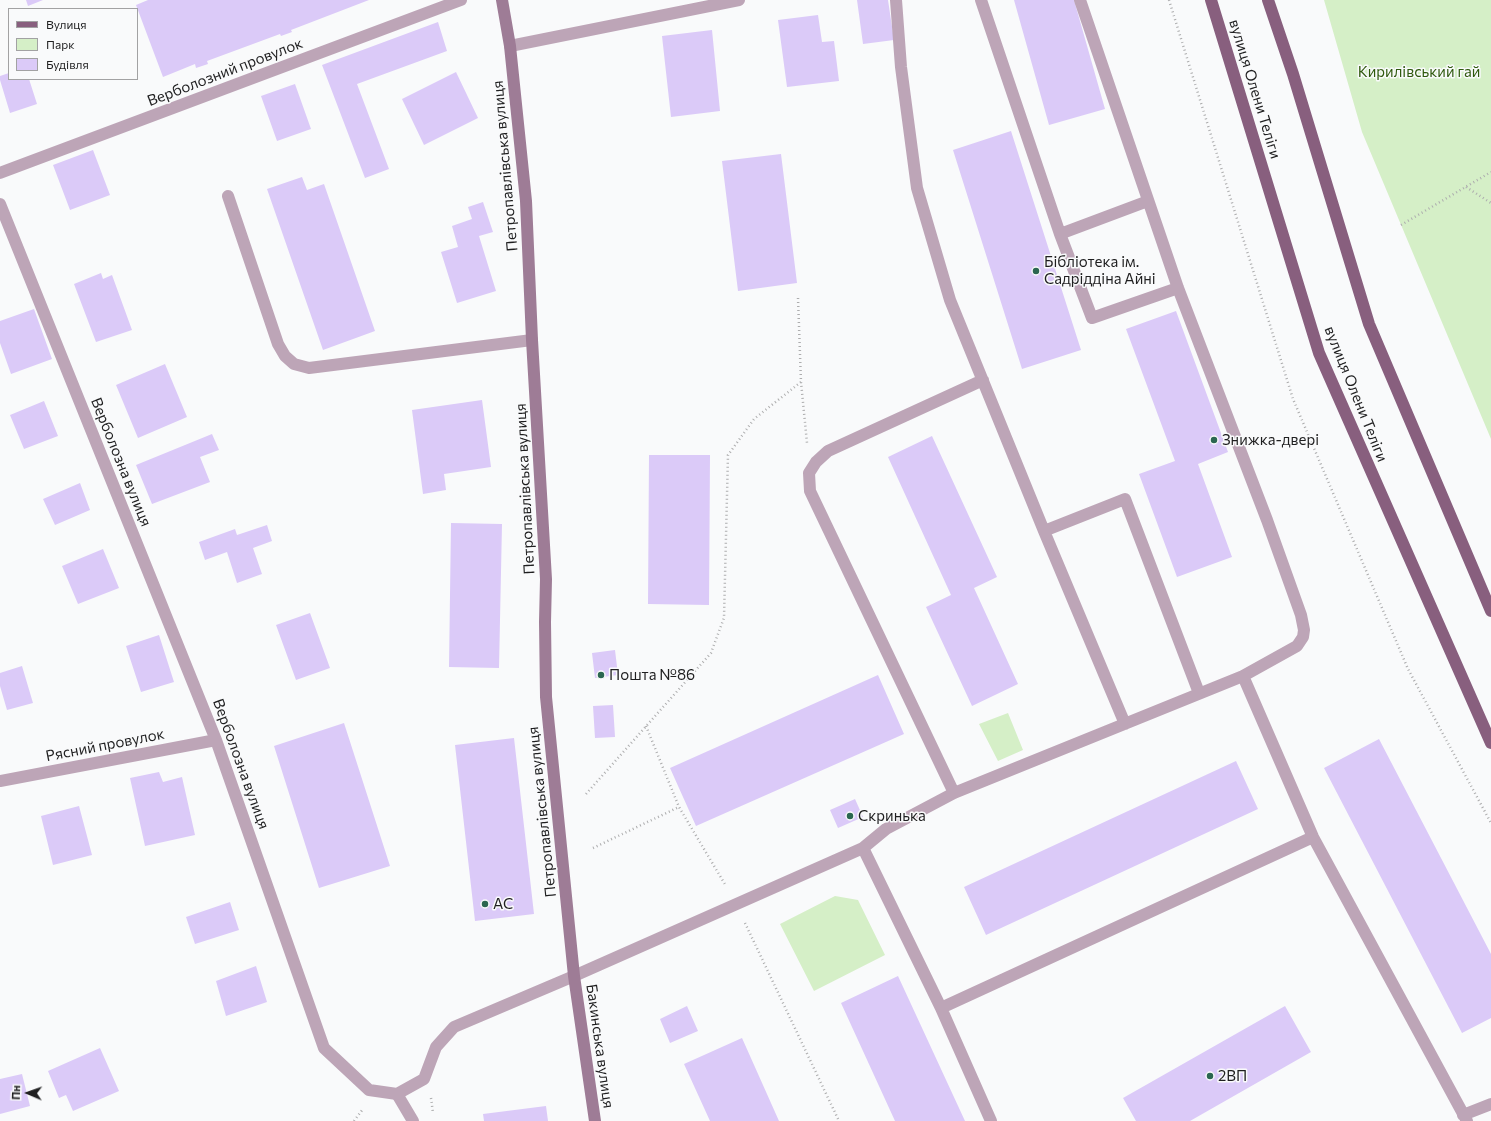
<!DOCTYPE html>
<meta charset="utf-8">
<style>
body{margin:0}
#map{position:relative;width:1491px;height:1121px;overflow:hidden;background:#f9fafb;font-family:Commissioner,sans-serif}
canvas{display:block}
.legend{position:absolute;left:8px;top:8px;width:130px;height:72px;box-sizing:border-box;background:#f9fafb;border:1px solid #a2a2a3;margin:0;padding:5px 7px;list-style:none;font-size:12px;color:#1f1f20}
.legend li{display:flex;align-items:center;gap:8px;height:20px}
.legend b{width:20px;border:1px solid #a2a2a3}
.north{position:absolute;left:8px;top:1073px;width:40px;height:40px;-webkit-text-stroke:3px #f9fafb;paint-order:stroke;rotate:272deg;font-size:11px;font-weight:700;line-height:16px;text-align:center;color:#1f1f20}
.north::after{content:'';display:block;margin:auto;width:14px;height:18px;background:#1f1f20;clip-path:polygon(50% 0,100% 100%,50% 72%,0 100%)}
</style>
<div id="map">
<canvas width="1491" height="1121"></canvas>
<ul class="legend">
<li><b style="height:5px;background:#885f7e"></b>Вулиця</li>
<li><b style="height:11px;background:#d5efc7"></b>Парк</li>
<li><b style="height:11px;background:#dbcaf8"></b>Будівля</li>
</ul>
<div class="north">Пн</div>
</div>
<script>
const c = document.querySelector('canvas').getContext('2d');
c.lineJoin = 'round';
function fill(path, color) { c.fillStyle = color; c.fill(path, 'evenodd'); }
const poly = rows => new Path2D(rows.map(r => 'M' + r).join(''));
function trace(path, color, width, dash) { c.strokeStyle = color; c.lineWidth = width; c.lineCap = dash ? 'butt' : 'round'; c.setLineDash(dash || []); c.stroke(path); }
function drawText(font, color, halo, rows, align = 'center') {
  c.font = font + ' Commissioner,sans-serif'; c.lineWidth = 3; c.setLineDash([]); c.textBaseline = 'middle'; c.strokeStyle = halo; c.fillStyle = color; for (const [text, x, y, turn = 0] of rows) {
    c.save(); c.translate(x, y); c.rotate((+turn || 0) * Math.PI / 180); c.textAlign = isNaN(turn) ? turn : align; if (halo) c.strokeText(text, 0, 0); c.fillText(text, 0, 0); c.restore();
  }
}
fill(poly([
 [1324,0,1491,0,1491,439,1362,132],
 [1008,713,1023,750,998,761,979,724],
 [835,896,858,900,885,955,814,991,780,924]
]), '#d5efc7');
fill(poly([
 [26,0,43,0,28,6],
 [148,0,369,0,291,30,292,32,281,36,280,34,207,61,208,64,196,68,195,64,163,77,136,5],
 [857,0,888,0,894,40,863,44],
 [1014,0,1074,0,1105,109,1049,125],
 [818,15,822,42,834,41,839,81,787,87,778,20],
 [438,22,447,51,357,84,389,169,365,178,322,65],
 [712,30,720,111,671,117,662,36],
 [456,72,478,118,424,145,402,99],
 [9,73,9,79,29,79,37,104,10,113,0,80,0,76],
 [295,84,311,129,277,141,261,96],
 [1011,131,1081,350,1022,369,953,150],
 [93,150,110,195,70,210,53,165],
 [781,154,797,283,738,291,722,161],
 [302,177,307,190,324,184,375,331,323,350,267,189],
 [483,202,493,232,479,236,496,291,457,303,441,252,458,247,452,226,472,219,468,207],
 [101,273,103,279,112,275,132,330,96,342,74,284],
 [34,309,52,359,11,374,0,343,0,321],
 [1176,311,1228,452,1198,464,1232,557,1177,577,1139,474,1175,461,1126,329],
 [165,364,187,417,138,438,116,385],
 [482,400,491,467,444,474,446,490,423,494,412,410],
 [44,401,58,436,24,449,10,415],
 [212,434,219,450,200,457,210,482,152,504,136,465],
 [932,436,997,577,974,588,1018,684,972,706,926,607,951,595,888,457],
 [649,455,710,455,709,605,648,604],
 [80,483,90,510,55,525,43,499],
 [451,523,502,524,499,668,449,667],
 [267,525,272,541,253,548,262,574,237,583,227,552,205,560,199,542,235,529,237,535],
 [103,549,119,588,78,604,62,566],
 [310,613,330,668,296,680,276,625],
 [159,635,174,682,141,692,126,646],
 [615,650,618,675,595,678,592,653],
 [22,666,33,703,7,710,0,686,0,673],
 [878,675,904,734,696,826,670,768],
 [613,705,615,737,595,738,593,706],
 [344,723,390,866,319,888,274,746],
 [514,738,534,914,475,921,455,745],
 [1379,739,1491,954,1491,1018,1462,1033,1324,768],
 [1236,761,1258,809,986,935,964,887],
 [159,772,163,782,182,777,195,835,145,846,130,778],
 [855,799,863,817,838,828,830,810],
 [79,806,92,855,53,865,41,816],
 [230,902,239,930,195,944,186,917],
 [256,966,267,1002,226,1016,216,981],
 [898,976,965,1121,895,1121,841,1003],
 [687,1006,698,1031,670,1043,660,1019],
 [1285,1006,1311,1052,1190,1121,1136,1121,1123,1098],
 [742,1038,779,1121,710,1121,684,1064],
 [100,1048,119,1091,73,1111,66,1095,59,1098,48,1071],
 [22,1074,30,1106,0,1114,0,1079],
 [546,1106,548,1121,484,1121,483,1114]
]), '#dbcaf8');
trace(poly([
 [1169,0,1293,399,1408,669,1491,823],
 [1466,187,1491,203],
 [1401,225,1491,172],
 [798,298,801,382,807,443],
 [646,726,679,807,726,886],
 [586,794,711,653,724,618,728,455,754,419,801,382],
 [593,848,679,807],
 [745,923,839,1121],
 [431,1098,433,1113],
 [354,1121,363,1109]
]), '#adadae', 2.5, [1, 3]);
trace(poly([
 [896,0,901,67,917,188,950,300,1044,531,1125,724],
 [981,0,1060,234,1148,201],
 [1080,0,1178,288,1267,520,1301,615,1304,630,1303,637,1297,646,1243,676],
 [228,196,278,344,285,356,294,364,309,368,532,340],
 [1060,234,1092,318,1178,288],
 [1044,531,1125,499,1199,693],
 [954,793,810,491,809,473,816,462,828,451,983,380],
 [863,848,941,1008,991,1121],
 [574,976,863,848,886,829,954,793,1243,676,1313,837,1467,1121],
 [941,1008,1313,837],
 [397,1094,413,1121],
 [1463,1115,1491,1104]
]), '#bda5b7', 12);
trace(poly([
 [510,46,739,0],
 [0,173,461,0],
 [0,204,216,740,324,1048,369,1090,397,1094,424,1079,436,1047,454,1027,574,976],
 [0,781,216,740]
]), '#bda5b7', 12);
trace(poly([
 [502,0,510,46,526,201,532,340,546,579,545,622,546,697,574,976,595,1121]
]), '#9e7c96', 12);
trace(poly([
 [1211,0,1319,353,1491,743],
 [1268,0,1293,74,1369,324,1491,611]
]), '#885f7e', 12);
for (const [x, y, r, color] of [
 [1036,271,4,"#2b6650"],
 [1214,440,4,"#2b6650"],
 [601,675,4,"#2b6650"],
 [850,816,4,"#2b6650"],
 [485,904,4,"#2b6650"],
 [1210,1076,4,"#2b6650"]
]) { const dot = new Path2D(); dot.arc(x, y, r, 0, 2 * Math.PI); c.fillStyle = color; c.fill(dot); trace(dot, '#f9fafb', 1.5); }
drawText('15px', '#1f1f20', '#f9fafb', [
 ["Верболозний провулок",225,72,-21],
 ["вулиця Олени Теліги",1255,89,73],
 ["Петропавлівська вулиця",505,166,-95],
 ["вулиця Олени Теліги",1356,394,68],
 ["Верболозна вулиця",121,462,68],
 ["Петропавлівська вулиця",525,489,-93],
 ["Рясний провулок",105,745,-11],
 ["Верболозна вулиця",241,764,70],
 ["Петропавлівська вулиця",542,812,-96],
 ["Бакинська вулиця",600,1046,82]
]);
drawText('15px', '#305a0f', '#f9fafb', [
 ["Кирилівський гай",1419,72]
]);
drawText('15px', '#1f1f20', '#f9fafb', [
 ["Бібліотека ім.",1044,262],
 ["Садріддіна Айні",1044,279],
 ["Знижка-двері",1222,440],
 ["Пошта №86",609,675],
 ["Скринька",858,816],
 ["АС",493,904],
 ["2ВП",1218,1076]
], 'left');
</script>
